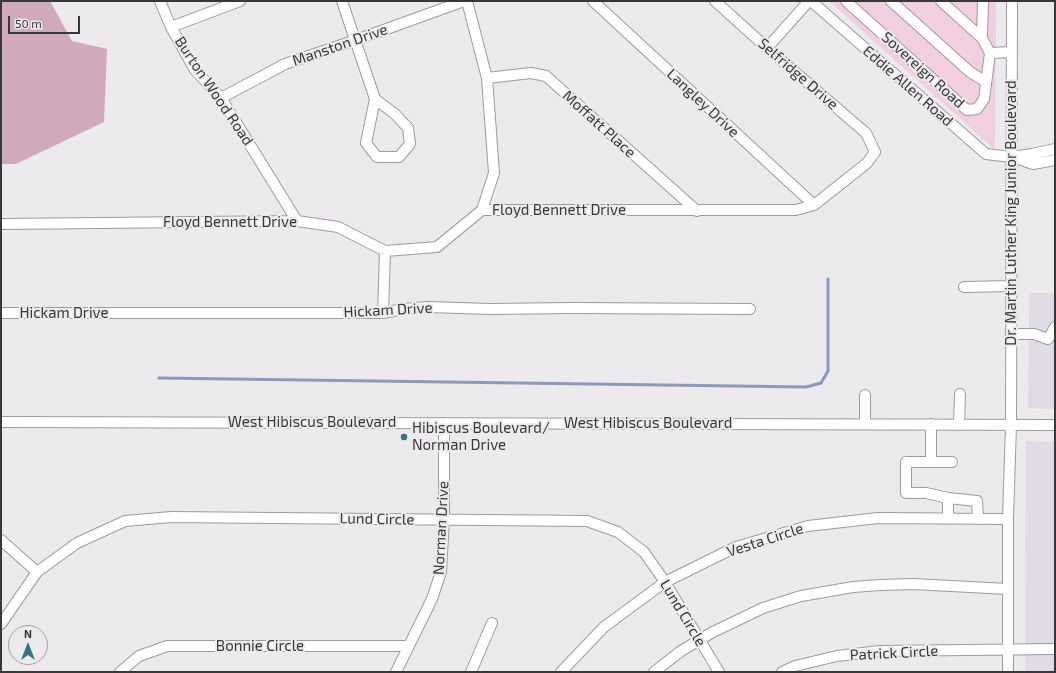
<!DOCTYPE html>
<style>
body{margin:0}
#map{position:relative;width:1056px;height:673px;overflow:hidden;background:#eceaed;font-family:"Exo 2",sans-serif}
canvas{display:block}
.frame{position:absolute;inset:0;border:2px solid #393839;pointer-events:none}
.north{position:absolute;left:8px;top:625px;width:40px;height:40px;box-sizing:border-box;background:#eceaed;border:1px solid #a4a3a5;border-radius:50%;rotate:0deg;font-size:11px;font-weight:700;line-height:16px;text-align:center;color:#393839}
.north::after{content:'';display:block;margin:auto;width:14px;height:18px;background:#317585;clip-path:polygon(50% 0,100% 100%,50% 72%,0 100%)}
.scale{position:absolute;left:8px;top:16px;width:72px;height:18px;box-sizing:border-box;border:2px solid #393839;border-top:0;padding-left:5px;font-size:12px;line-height:14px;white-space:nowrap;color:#393839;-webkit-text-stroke:3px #eceaed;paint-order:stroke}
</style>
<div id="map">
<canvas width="1056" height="673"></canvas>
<div class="frame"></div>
<div class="north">N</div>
<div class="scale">50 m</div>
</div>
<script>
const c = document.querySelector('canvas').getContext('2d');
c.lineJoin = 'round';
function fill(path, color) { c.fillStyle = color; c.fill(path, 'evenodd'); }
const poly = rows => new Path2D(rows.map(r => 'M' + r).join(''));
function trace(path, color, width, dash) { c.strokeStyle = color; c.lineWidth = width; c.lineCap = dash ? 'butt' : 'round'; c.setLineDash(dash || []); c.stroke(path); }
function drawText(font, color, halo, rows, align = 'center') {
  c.font = font + ' "Exo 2",sans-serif'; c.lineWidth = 4; c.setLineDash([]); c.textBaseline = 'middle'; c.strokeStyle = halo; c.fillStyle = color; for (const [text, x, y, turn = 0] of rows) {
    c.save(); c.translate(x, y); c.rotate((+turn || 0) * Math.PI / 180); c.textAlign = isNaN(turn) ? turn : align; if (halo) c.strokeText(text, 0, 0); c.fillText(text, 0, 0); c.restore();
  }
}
fill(poly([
 [1029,293,1055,293,1055,409,1028,408],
 [1026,441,1055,442,1055,644,1025,644],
 [1025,655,1055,655,1055,672,1025,672]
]), '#e0dbe5');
fill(poly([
 [829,1,996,1,995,150]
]), '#f2cfe0');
fill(poly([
 [1,1,50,1,72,41,107,49,104,122,16,164,1,164]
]), '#d0a9bd');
trace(poly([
 [159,378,806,387,821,383,828,371,828,279]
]), '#8e98ba', 3);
const minor = poly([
 [160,1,171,27,195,70,221,98,297,221],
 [342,1,375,99,366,143,377,157,399,157,410,144,408,128,395,114,375,99],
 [467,1,487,78,494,173,482,210],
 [593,1,814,205],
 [811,1,986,154,1011,157,1032,154,1055,149],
 [846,1,967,110,977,109,984,99,990,53],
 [891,1,970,72,986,82],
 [941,1,982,38,990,53,1011,52],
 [171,27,240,1],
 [982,38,983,1],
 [767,48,809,1],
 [487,78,531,73,546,76,697,211],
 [221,98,285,64,356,40,464,1],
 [1013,157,1033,164,1055,160],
 [1,224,297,221,338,227,385,251,437,247,482,210,796,210,814,205,867,163,875,152,866,133,767,48,715,1],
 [964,287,1011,286],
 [1,313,383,313,403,309,429,307,490,309,571,308,750,309],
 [383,313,385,251],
 [1011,334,1034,334,1048,339,1055,327],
 [865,395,865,424],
 [1,422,1055,425],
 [959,424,960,394],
 [931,462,931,424],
 [952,462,906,462,906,493,926,493,948,498,977,501,978,519],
 [948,519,948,498],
 [1,540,37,572],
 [1,624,37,572,77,543,125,521,171,517,587,521,618,532,644,552,665,582,719,672],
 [120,672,139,656,167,646,407,646],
 [396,672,432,599,441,572,444,519,444,423],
 [471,672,492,623],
 [561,672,604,627,665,582,736,547,808,526,878,518,1008,519],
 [654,672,681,651,711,633,763,608,801,596,853,587,880,585,913,584,1008,589],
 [782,672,795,666,837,656,880,651,1055,649],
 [1008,672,1008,519,1011,424,1012,1]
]);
trace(minor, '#9d9b9e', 12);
trace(minor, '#fff', 10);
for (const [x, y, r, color] of [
 [404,437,4,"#317585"]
]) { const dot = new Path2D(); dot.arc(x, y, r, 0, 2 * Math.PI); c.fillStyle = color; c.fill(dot); trace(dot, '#eceaed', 1.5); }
drawText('15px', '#393839', '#eceaed', [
 ["Manston Drive",340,45,-19],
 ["Sovereign Road",923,70,42],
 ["Selfridge Drive",798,74,41],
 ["Eddie Allen Road",908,86,41],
 ["Burton Wood Road",214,91,56],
 ["Langley Drive",703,103,43],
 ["Moffatt Place",599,124,42],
 ["Floyd Bennett Drive",559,210],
 ["Dr. Martin Luther King Junior Boulevard",1011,213,-90],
 ["Floyd Bennett Drive",230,222],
 ["Hickam Drive",388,310,-3],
 ["Hickam Drive",64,313],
 ["West Hibiscus Boulevard",312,422],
 ["West Hibiscus Boulevard",648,423],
 ["Lund Circle",377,519,1],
 ["Norman Drive",441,528,-87],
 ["Vesta Circle",765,540,-18],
 ["Lund Circle",683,613,59],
 ["Bonnie Circle",260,646],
 ["Patrick Circle",894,653,-3]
]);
drawText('15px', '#393839', '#eceaed', [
 ["Hibiscus Boulevard/",412,428],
 ["Norman Drive",412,445]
], 'left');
</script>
